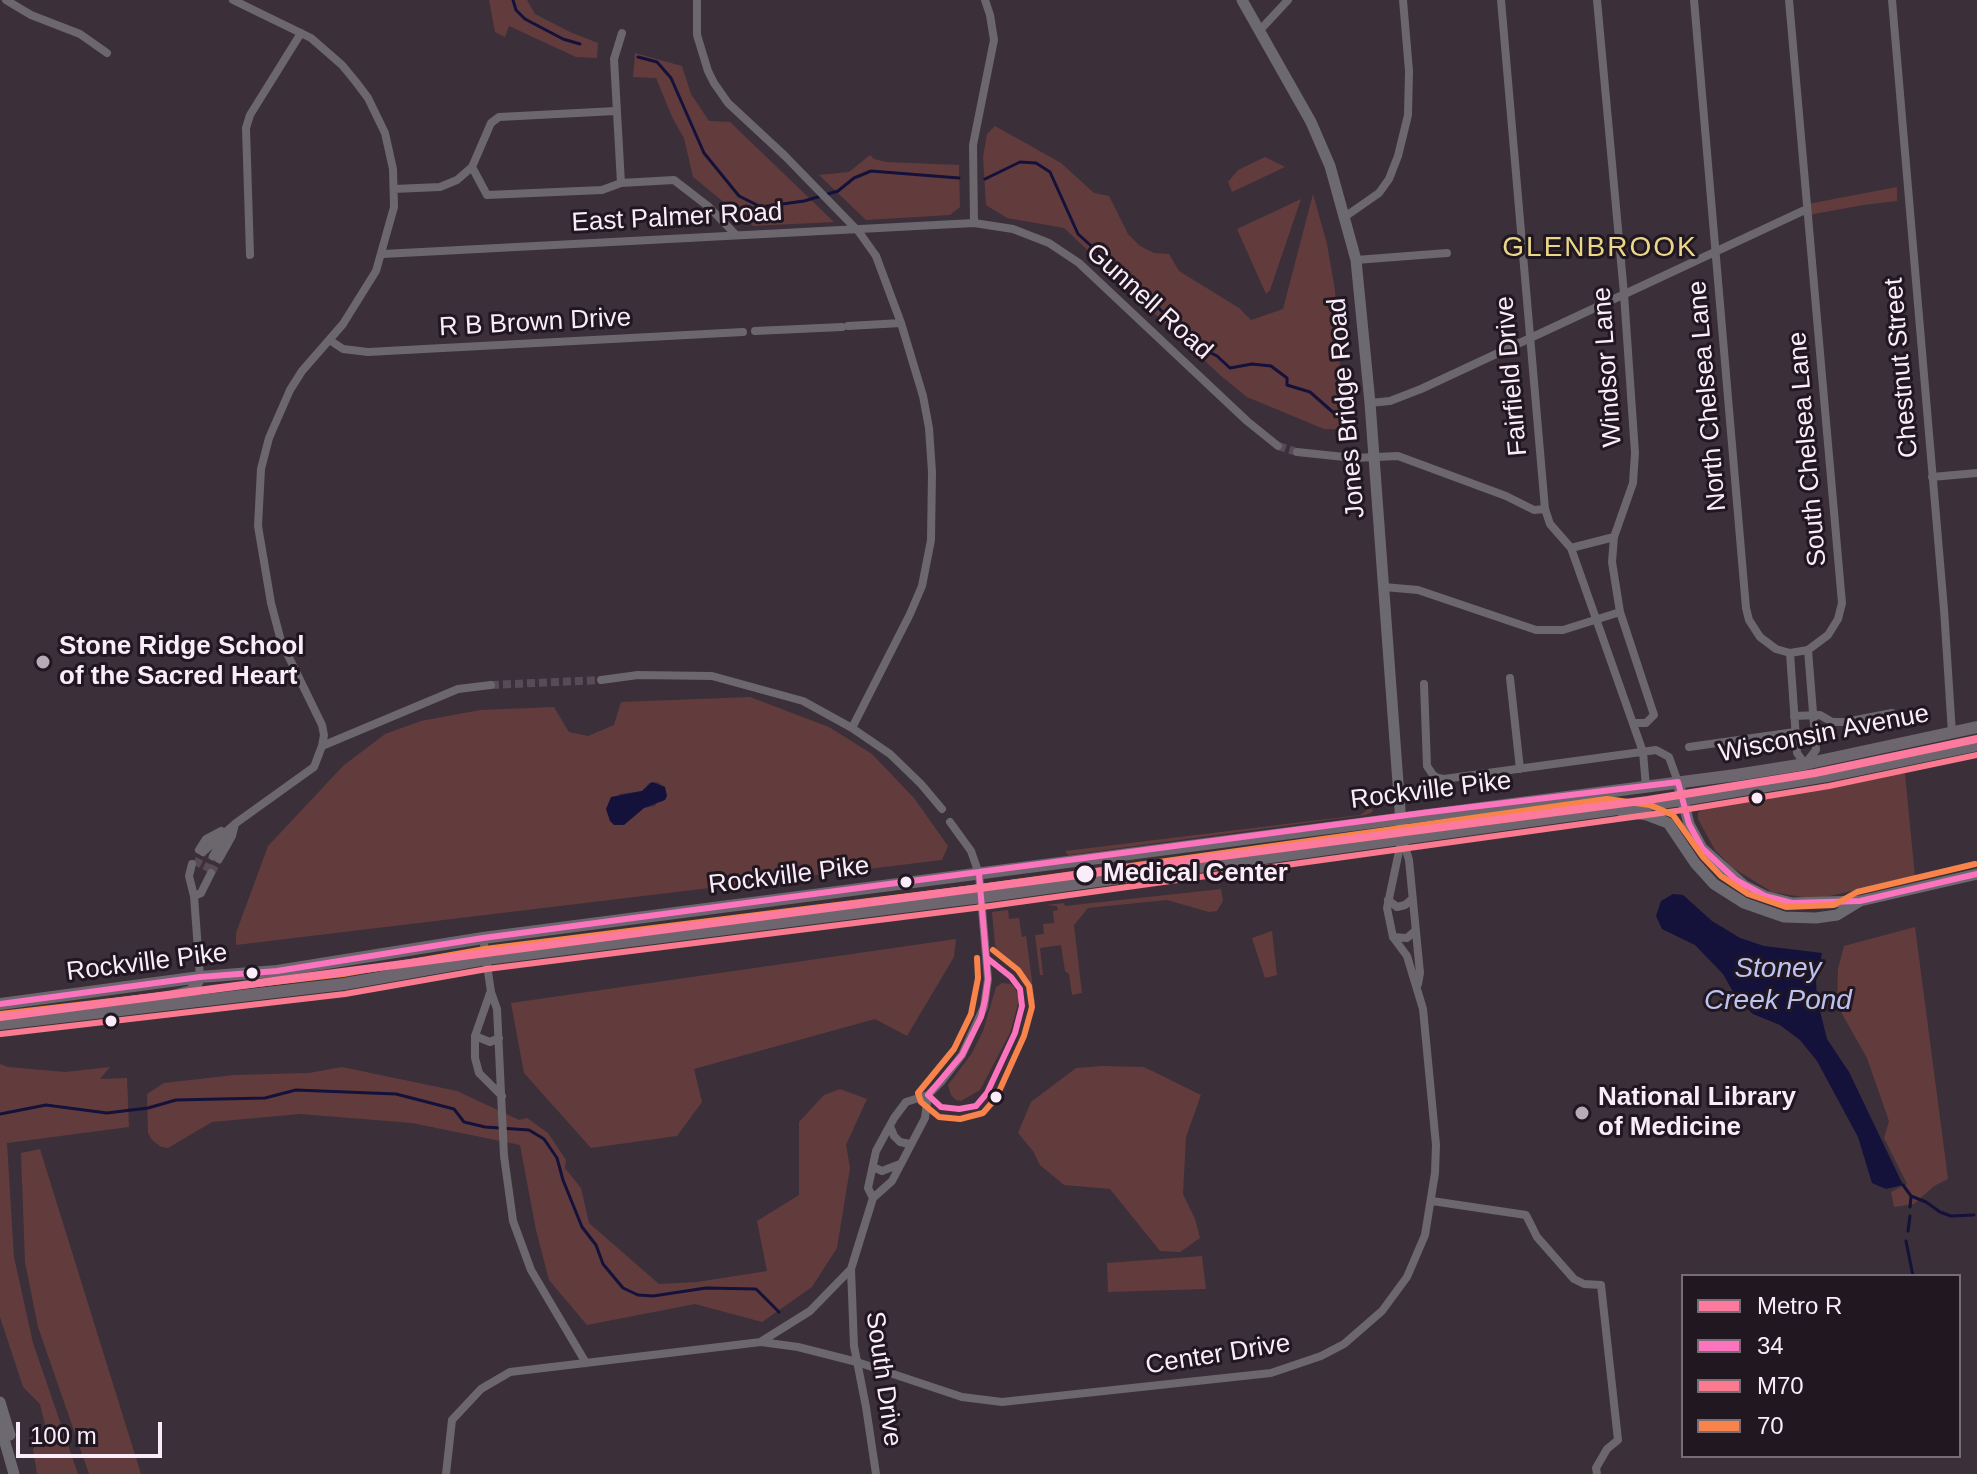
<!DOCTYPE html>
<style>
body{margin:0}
#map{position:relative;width:1977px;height:1474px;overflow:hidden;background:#3b2f3a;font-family:Arial,sans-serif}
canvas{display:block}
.legend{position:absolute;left:1681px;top:1274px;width:280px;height:184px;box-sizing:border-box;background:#211720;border:2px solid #786c77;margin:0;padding:10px 14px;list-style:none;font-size:24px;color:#fbecf9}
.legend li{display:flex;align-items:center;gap:16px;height:40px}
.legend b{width:40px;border:2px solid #786c77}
.scale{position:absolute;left:16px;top:1422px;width:146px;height:36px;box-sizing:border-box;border:4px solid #fbecf9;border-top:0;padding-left:10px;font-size:24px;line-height:28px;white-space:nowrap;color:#fbecf9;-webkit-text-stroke:6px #211720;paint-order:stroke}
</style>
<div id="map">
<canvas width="1977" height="1474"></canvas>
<ul class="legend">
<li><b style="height:10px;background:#fc7a9e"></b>Metro R</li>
<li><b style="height:10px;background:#fc73be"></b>34</li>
<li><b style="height:10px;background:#fc7a8f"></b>M70</li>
<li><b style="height:10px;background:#f8844c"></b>70</li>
</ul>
<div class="scale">100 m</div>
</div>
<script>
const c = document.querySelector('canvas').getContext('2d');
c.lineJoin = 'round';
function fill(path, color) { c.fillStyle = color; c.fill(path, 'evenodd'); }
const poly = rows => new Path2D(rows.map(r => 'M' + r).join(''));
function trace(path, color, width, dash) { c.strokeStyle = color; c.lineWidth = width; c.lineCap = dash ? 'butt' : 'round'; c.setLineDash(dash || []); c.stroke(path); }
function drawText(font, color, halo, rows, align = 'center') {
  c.font = font + ' Arial,sans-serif'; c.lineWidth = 6; c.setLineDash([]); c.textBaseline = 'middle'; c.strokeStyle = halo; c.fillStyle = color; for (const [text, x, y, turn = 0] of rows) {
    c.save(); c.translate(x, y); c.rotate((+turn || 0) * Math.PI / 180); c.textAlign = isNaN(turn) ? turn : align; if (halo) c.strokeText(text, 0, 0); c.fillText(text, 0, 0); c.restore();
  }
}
fill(poly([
 [489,0,527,0,535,14,570,32,598,43,597,58,576,57,509,26,505,37,495,32],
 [635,53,682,66,691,94,709,121,730,122,834,222,753,226,693,177,684,138,673,119,656,78,633,77],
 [995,126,1061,163,1094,193,1109,196,1128,234,1140,246,1154,253,1169,254,1179,271,1239,308,1251,320,1283,309,1313,194,1327,244,1335,290,1344,429,1324,429,1247,397,1221,376,1064,228,1007,218,986,205,983,157,987,134],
 [870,155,874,159,886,162,959,165,960,207,950,215,866,220,819,175,849,172],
 [1265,157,1285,167,1232,192,1228,182,1238,170],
 [1897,187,1897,201,1863,205,1809,215,1808,204],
 [1301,199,1270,290,1266,294,1237,229],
 [750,697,829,727,872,754,914,798,948,846,942,860,236,945,236,933,268,846,343,766,385,734,421,721,480,710,554,707,569,732,588,736,614,725,621,702],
 [657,782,665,787,655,806,644,808,624,824,619,794,642,791,649,783],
 [1887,774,1905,774,1915,877,1825,897,1808,898,1772,892,1733,868,1715,850,1698,819,1698,813,1705,806,1778,795],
 [1371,807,1373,812,1365,815,1068,855,1065,851,1360,815],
 [1221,889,1223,901,1217,911,1209,912,1167,900,1088,908,1074,925,1082,993,1072,995,1069,974,1065,971,1061,945,1040,948,1043,975,1040,975,1035,935,1044,934,1043,924,1054,923,1053,911,1058,910,1057,906,1046,905,1064,903,1065,906],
 [1008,910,1009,919,1019,918,1022,937,1026,936,1035,1003,1029,1003,1029,992,1024,982,998,953,995,945,992,912],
 [1915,927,1948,1179,1934,1186,1914,1204,1894,1207,1891,1192,1907,1184,1884,1138,1889,1121,1867,1058,1837,1005,1838,969,1844,946],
 [1272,931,1277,975,1265,978,1252,938],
 [956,939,954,957,907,1036,875,1019,694,1069,702,1102,677,1136,591,1148,524,1073,511,1003],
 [1002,983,1011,984,1015,988,1019,1000,1010,1033,980,1090,961,1101,956,1100,951,1095,948,1085,972,1053,983,1031,996,987],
 [0,1064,8,1067,65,1072,110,1067,100,1079,127,1078,129,1127,7,1143,14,1257,33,1343,78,1474,37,1474,33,1449,42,1438,45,1425,40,1404,23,1387,0,1317],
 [1102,1066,1144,1067,1201,1095,1186,1137,1183,1194,1195,1219,1200,1238,1180,1252,1160,1251,1110,1189,1064,1185,1040,1165,1033,1151,1018,1133,1031,1102,1076,1068],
 [342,1067,457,1091,519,1120,527,1118,548,1133,566,1160,565,1168,581,1188,589,1223,659,1284,697,1282,767,1271,757,1221,799,1195,799,1122,824,1095,840,1089,867,1099,846,1145,850,1168,837,1248,812,1287,762,1322,695,1304,587,1325,549,1280,536,1230,520,1145,412,1123,300,1114,212,1122,168,1148,161,1147,152,1140,148,1133,147,1094,164,1083,234,1075,309,1073],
 [40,1149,141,1474,89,1474,38,1327,25,1262,21,1153],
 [1202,1256,1206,1289,1108,1292,1107,1263]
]), '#623c3d');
fill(poly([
 [652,782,665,787,667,796,665,800,644,808,624,825,614,825,610,821,606,809,611,797,642,791],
 [1673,894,1683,895,1712,921,1740,938,1764,946,1822,953,1816,981,1817,999,1827,1039,1849,1072,1903,1185,1886,1189,1872,1183,1858,1137,1817,1061,1800,1040,1780,1025,1753,1014,1737,999,1723,974,1695,945,1662,929,1656,916,1661,901]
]), '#14113b');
trace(poly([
 [513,0,516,10,525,19,563,39,580,44],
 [638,57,657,62,671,78,704,153,739,196,761,207,804,201,838,191,854,178,871,171,959,178],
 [985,179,1020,162,1036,163,1050,172,1078,234,1148,297,1178,328,1187,341,1217,356,1230,368,1252,364,1271,366,1287,378,1287,385,1310,392,1335,414],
 [0,1114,46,1105,107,1113,148,1108,176,1100,265,1098,296,1090,396,1094,454,1109,464,1122,485,1127,529,1130,544,1139,557,1158,563,1180,582,1227,596,1245,603,1264,623,1288,638,1295,653,1296,706,1288,756,1289,779,1312],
 [1903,1185,1911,1196,1926,1202,1940,1212,1951,1216,1974,1215],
 [1910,1207,1911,1196],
 [1908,1231,1910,1216],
 [1906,1241,1913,1276]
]), '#14113b', 3);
trace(poly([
 [1278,446,1297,452],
 [491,685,601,680],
 [196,866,203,852],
 [206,871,213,856],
 [211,873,219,859]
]), '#584b57', 8, [8, 4]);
trace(poly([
 [6,0,31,15,80,34,107,53],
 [697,0,697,35,708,71,714,83,728,103,784,155],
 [1501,0,1545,509],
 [1597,0,1624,294,1635,453,1633,483,1614,537,1612,562,1620,612,1654,715,1646,723,1634,723],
 [1694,0,1746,608,1749,620,1760,637,1776,649,1790,653,1808,650,1828,635,1838,619,1842,603,1789,0],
 [1892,0,1944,609,1952,733],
 [1261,29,1288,0],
 [616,111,499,117,491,123,472,167,487,195,602,190,621,183,674,180,709,207,736,235],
 [621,183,614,59,622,33],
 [394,189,440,187,457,180,472,167],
 [1346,216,1379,193,1389,179,1398,156,1408,115,1409,71,1403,0],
 [974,223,973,145,994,40,990,15,985,0],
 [383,254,974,223,1013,229,1049,243,1079,263,1247,421,1278,446],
 [250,255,246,128,250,115,301,33],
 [1356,260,1447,253],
 [848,326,901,323],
 [755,331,842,327],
 [331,341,343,349,368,352,743,332],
 [1370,403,1390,401,1421,389,1807,209],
 [1297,452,1354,458,1398,456,1506,496,1534,510,1545,509,1550,524,1571,548,1643,752,1646,787],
 [1932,477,1977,473],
 [1571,548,1614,537],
 [1384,587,1418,590,1536,630,1563,630,1620,612],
 [1790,653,1797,753,1805,764,1816,750,1808,650],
 [1510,678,1520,769],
 [601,680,638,675,712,676,803,701,852,728,890,754,921,784,942,809],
 [1424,684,1427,766,1433,775,1438,778,1444,779,1656,750,1669,757,1678,782],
 [1794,716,1820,715,1832,722,1845,722,1892,713],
 [852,728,910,614,922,586,931,540,932,472,929,428,923,396,901,323,876,256],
 [322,746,458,689,491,685],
 [1689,747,1795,732],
 [1403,840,1409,860,1420,973,1418,984],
 [199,850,206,839,221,831],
 [203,852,236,823,314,767,322,746,324,735,322,725,281,641,271,603,258,526,261,469,269,438,290,390,302,371,343,324,376,271,394,207,393,169,385,133,368,98,356,82,342,65,311,38,233,0],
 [213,856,225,837],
 [219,859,232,836,235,824],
 [192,864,189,876,194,896,200,977],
 [194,896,201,893,211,873],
 [1388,900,1397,907,1405,905,1412,899],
 [1393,937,1407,938,1415,931],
 [483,938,491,992,497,1009,504,1156,513,1221,531,1270,586,1363],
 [490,993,475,1036,475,1058,479,1073,502,1096],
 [475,1036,490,1042,499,1038],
 [890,1126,894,1136,900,1142,910,1144],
 [873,1167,882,1171,900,1164],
 [873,1198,868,1188,876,1151,894,1118,906,1102,928,1095,941,1082,962,1055,984,1007,988,979,979,874,971,851,950,822],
 [1432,1201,1526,1215,1537,1237,1574,1279,1584,1284,1601,1285,1618,1440,1607,1449,1596,1468,1597,1474],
 [762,1341,810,1311,850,1270],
 [446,1474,452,1420,481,1389,510,1372,761,1342,798,1347,857,1362,962,1397,1002,1402,1271,1373,1321,1356,1344,1344,1382,1311,1407,1277,1425,1235,1435,1173,1436,1145,1423,1009,1407,956,1393,937,1387,908,1402,837],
 [876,1474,866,1407,854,1346,851,1269,873,1198,892,1181,925,1118,928,1095]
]), '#6b676d', 8);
trace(poly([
 [1242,0,1311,122,1330,166,1356,260,1370,403,1402,837],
 [1678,782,1689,824,1702,848,1745,886,1765,896,1792,903,1859,901],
 [1621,811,1647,815,1668,823,1695,863,1714,884,1744,903,1784,917,1816,918,1837,915,1860,901,1977,874],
 [0,1402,10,1435],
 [0,1425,14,1474]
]), '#6d6970', 11);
trace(poly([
 [169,997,192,991,200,977],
 [0,1004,200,977,277,971,483,938,1736,775,1805,764,1977,727],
 [0,1024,344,984,486,959,982,897,1682,800,1827,776,1977,745]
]), '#6d666f', 12);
trace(poly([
 [784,155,859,232,876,256]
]), '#6b676d', 8);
trace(poly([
 [979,874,988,979,985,1000,981,1017,962,1055,928,1095,941,1107,959,1109,976,1106,987,1093,1015,1033,1022,1006,1020,989,1011,977,987,958],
 [0,1004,200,977,277,971,483,938,1430,812,1678,782,1689,824,1702,848,1736,880,1765,896,1792,903,1860,901,1977,874]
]), '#fc73be', 6);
trace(poly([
 [1,1034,345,994,487,969,983,907,1683,810,1829,786,1977,755]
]), '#fc7a8f', 6);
trace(poly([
 [977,958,978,978,971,1014,954,1049,918,1093,921,1102,939,1117,960,1119,983,1113,996,1098,1024,1036,1032,1007,1029,986,1018,970,993,950],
 [0,1014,343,974,485,949,981,887,1607,799,1650,805,1673,815,1703,857,1721,876,1748,894,1786,907,1834,905,1857,892,1975,864]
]), '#f8844c', 6);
trace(poly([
 [0,1017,1648,800,1815,773,1977,739]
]), '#fc7a9e', 8);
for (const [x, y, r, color] of [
 [43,662,8,"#b8aab6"],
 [1757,798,7,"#fbecf9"],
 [1085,874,10,"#fbecf9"],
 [906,882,7,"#fbecf9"],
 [252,973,7,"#fbecf9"],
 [111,1021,7,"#fbecf9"],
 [996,1097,7,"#fbecf9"],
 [1582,1113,8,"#b8aab6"]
]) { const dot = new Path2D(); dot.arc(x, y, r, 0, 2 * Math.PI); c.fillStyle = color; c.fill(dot); trace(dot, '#211720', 3); }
drawText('26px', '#fbecf9', '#211720', [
 ["East Palmer Road",677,218,-3],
 ["Gunnell Road",1149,302,42],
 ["R B Brown Drive",535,323,-3],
 ["Windsor Lane",1608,367,-94],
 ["Chestnut Street",1902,368,-95],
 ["Fairfield Drive",1512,376,-95],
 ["North Chelsea Lane",1708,396,-95],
 ["Jones Bridge Road",1347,408,-95],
 ["South Chelsea Lane",1808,449,-95],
 ["Wisconsin Avenue",1824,734,-11],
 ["Rockville Pike",1431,791,-7],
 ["Rockville Pike",789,876,-7],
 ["Rockville Pike",147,963,-7],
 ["Center Drive",1218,1355,-9],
 ["South Drive",883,1379,82]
]);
drawText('bold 26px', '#fbecf9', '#211720', [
 ["Stone Ridge School",59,647],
 ["of the Sacred Heart",59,677],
 ["National Library",1598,1098],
 ["of Medicine",1598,1128]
], 'left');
drawText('bold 26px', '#fbecf9', '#211720', [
 ["Medical Center",1103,874]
], 'left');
c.letterSpacing = '2px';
drawText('28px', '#ebd789', '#211720', [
 ["GLENBROOK",1600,248]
]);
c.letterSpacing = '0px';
drawText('italic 28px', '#bcc3f3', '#211720', [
 ["Stoney",1778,969],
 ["Creek Pond",1778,1001]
]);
</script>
